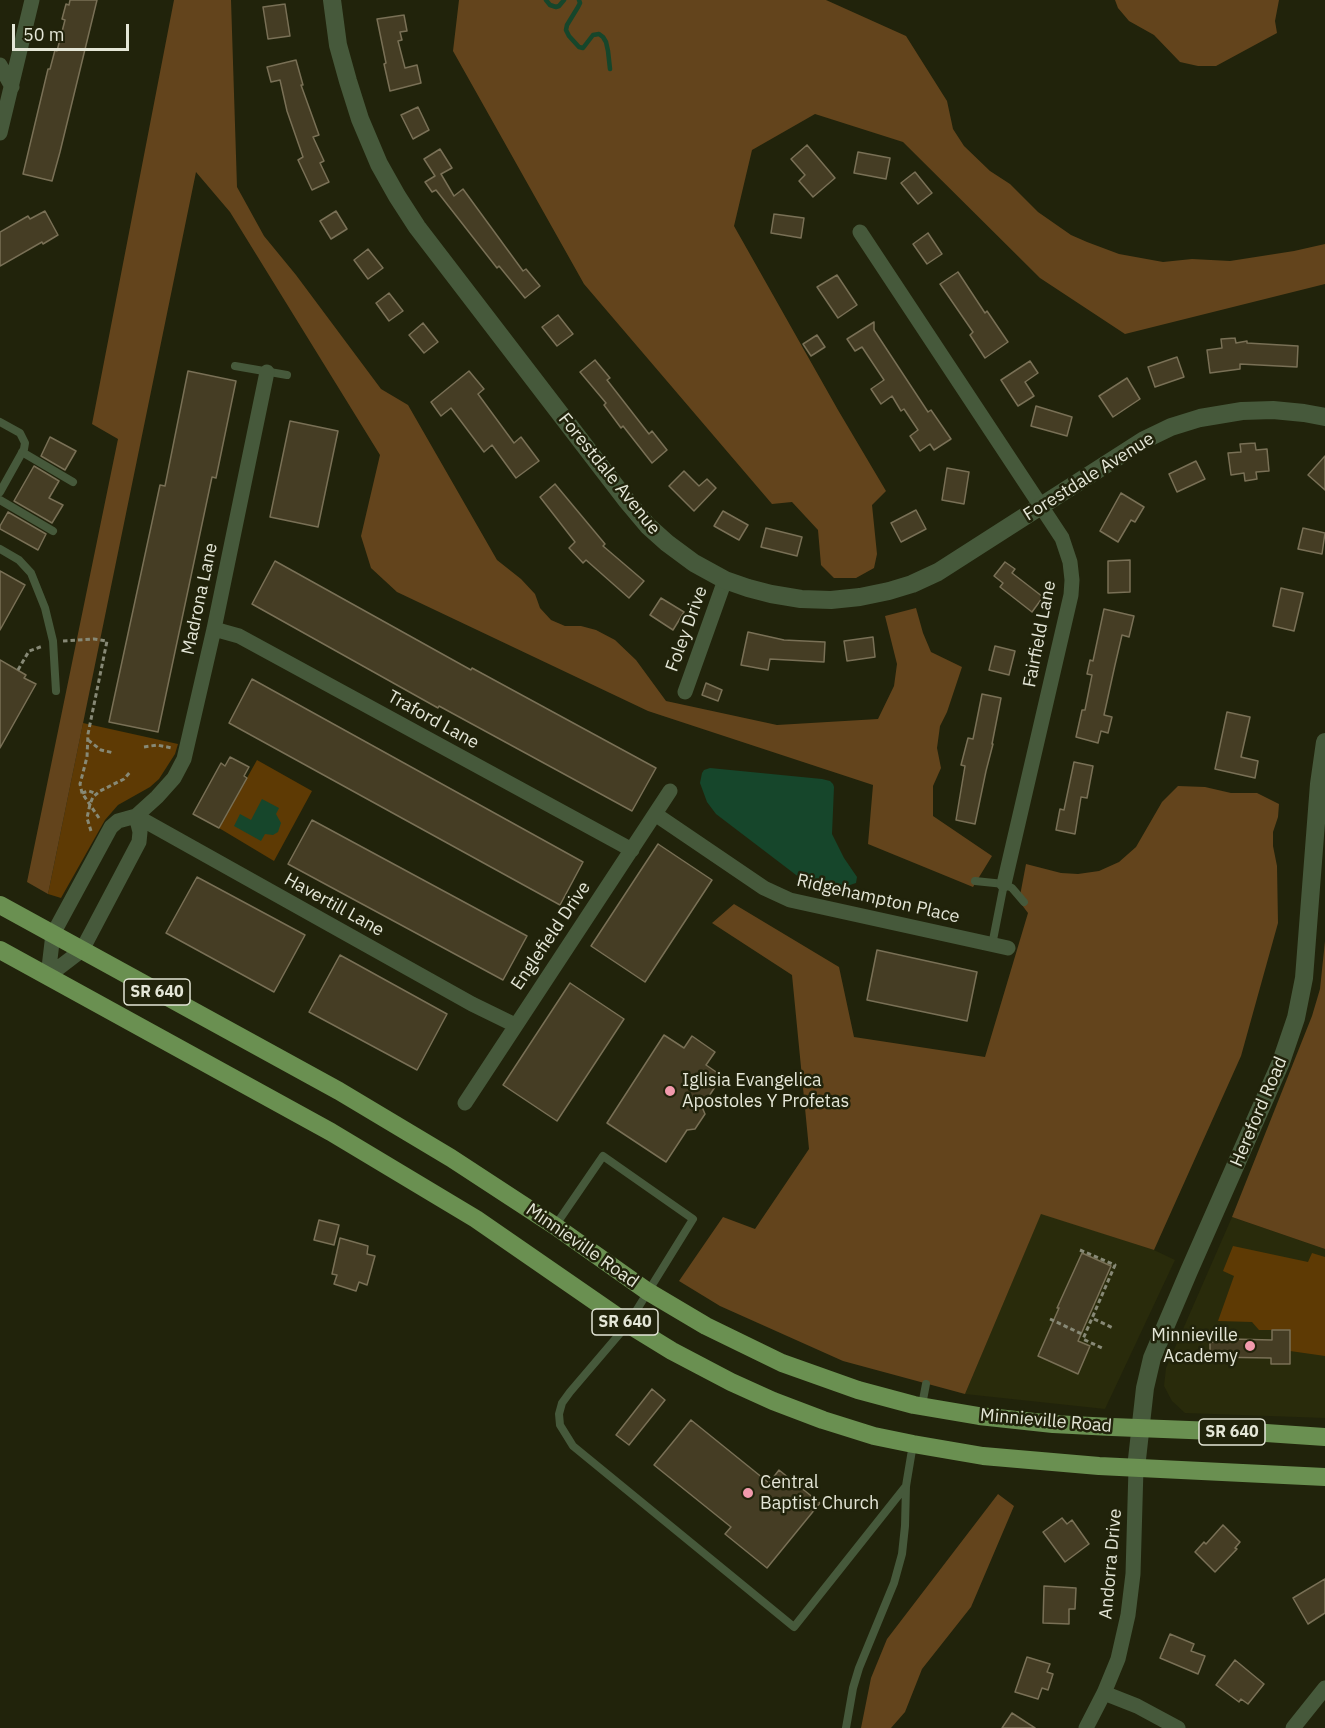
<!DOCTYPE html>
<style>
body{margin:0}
#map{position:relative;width:1325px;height:1728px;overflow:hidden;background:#21230b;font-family:"IBM Plex Sans",sans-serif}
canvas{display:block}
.scale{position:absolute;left:12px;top:24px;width:117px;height:27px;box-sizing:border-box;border:3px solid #e4e6d7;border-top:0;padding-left:8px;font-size:18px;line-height:21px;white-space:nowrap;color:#e4e6d7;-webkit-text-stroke:4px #21230b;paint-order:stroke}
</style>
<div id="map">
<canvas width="1325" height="1728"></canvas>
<div class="scale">50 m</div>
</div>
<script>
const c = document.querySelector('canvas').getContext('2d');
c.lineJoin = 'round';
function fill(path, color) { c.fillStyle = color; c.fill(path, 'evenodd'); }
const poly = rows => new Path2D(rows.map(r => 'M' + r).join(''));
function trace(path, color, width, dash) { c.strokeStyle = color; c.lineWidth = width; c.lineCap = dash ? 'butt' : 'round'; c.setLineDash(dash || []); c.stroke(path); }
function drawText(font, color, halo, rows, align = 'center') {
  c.font = font + ' "IBM Plex Sans",sans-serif'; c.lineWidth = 5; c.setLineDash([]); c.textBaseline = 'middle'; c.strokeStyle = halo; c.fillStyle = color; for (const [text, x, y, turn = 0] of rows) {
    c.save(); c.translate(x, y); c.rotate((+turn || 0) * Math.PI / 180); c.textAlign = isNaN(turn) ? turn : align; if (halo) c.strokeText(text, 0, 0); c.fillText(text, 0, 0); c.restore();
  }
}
fill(poly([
 [1041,1213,1154,1250,1175,1260,1105,1409,965,1394],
 [1232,1217,1325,1249,1325,1418,1185,1413,1172,1401,1164,1386,1166,1368]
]), '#292b0b');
fill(poly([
 [83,723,178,744,175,754,159,779,150,787,118,805,105,820,61,898,48,894],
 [257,760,312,791,274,861,219,828],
 [1233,1246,1308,1262,1312,1253,1325,1257,1325,1356,1290,1351,1290,1330,1259,1330,1252,1322,1218,1321,1234,1276,1223,1271]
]), '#5e3a04');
fill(poly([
 [174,0,231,0,237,187,264,236,296,275,381,389,408,405,497,560,521,579,535,594,540,608,551,620,565,626,581,626,596,630,615,640,636,660,666,701,777,725,878,719,894,686,897,664,885,616,916,608,923,633,931,652,962,667,947,712,940,726,937,748,941,768,933,786,933,816,992,856,973,887,868,844,873,785,648,711,397,592,371,568,361,536,380,455,230,212,196,172,48,894,27,882,118,439,92,424],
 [459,0,826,0,906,36,947,101,953,129,964,146,990,171,1010,184,1038,212,1071,235,1087,242,1119,254,1163,262,1192,259,1230,261,1294,251,1325,244,1325,284,1125,334,1040,278,903,142,815,114,752,150,734,226,838,410,886,491,872,505,877,554,874,568,856,578,834,578,821,565,818,530,792,502,772,504,584,284,453,51],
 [1115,0,1279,0,1275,21,1277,33,1216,66,1198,66,1180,62,1154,35,1129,21,1118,8],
 [1178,786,1205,787,1231,793,1257,793,1279,804,1278,817,1273,832,1273,846,1277,866,1278,923,1241,1056,1154,1250,1041,1214,965,1394,843,1361,720,1306,679,1281,723,1217,755,1229,809,1149,792,975,712,923,734,904,839,967,854,1037,985,1057,1028,913,1019,901,1026,864,1061,873,1078,874,1099,871,1119,862,1136,847,1162,802],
 [1325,941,1325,1249,1232,1217,1312,1016,1320,989],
 [998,1494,1014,1506,971,1607,922,1669,905,1712,891,1728,861,1728,871,1678,887,1639]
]), '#63441c');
fill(poly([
 [710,768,822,779,830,781,833,784,834,787,832,834,844,858,857,877,856,883,847,886,800,878,716,814,707,802,700,783,702,773,704,770],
 [262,799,279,808,276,814,281,823,278,832,273,835,265,834,261,841,234,826,240,814,251,820]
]), '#16462b');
trace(poly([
 [546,0,550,5,556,7,559,6,564,0],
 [579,0,580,3,578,7,567,25,566,30,569,36,579,47,583,48,593,35,599,34,603,37,606,42,608,51,610,69]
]), '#16462b', 4.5);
const building = poly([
 [70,0,97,0,60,152,52,181,23,174,48,69,50,69,55,50,57,51,65,20,62,19,66,4,69,5,70,0],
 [285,4,290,36,268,39,263,7,285,4],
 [404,15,407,31,400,32,402,40,398,41,405,68,417,65,421,83,390,91,384,64,386,63,377,19,404,15],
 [296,60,303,85,301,85,319,135,313,137,324,161,320,163,329,182,312,190,298,160,303,157,287,111,280,80,271,82,267,67,296,60],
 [418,107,429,130,413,139,401,115,418,107],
 [807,145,835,178,813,197,799,181,805,175,791,159,807,145],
 [440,149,452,168,441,174,454,196,463,189,523,271,526,269,540,286,525,298,499,266,497,268,436,190,432,192,425,182,435,176,424,159,440,149],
 [858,152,890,158,886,179,854,173,858,152],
 [915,172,932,193,918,204,901,183,915,172],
 [45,211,58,235,43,244,42,242,0,266,0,232,28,216,30,219,45,211],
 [336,211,347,229,331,239,320,221,336,211],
 [774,214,804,218,801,238,771,233,774,214],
 [928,233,942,254,927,264,913,244,928,233],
 [368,249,383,268,368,279,354,260,368,249],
 [958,272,985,313,987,311,1008,342,985,358,970,335,973,332,940,284,958,272],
 [837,275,857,305,838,318,817,287,837,275],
 [389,293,403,311,389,321,376,303,389,293],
 [558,315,573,334,557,346,542,327,558,315],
 [874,322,874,330,928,412,931,410,951,439,934,450,930,444,920,451,910,436,918,430,904,409,901,411,892,396,881,404,871,389,884,380,862,347,855,351,847,339,874,322],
 [423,323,438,342,424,353,409,335,423,323],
 [817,335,825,347,811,356,803,344,817,335],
 [1235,338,1236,343,1247,341,1247,343,1298,346,1297,367,1240,364,1240,369,1210,373,1207,350,1222,348,1221,339,1235,338],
 [1177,357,1184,377,1155,387,1148,367,1177,357],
 [595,360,610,378,607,380,649,434,652,431,667,450,652,463,623,426,621,428,604,405,606,403,580,372,595,360],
 [1030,361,1038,373,1025,382,1034,396,1018,406,1001,380,1030,361],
 [188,371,236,381,216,478,212,477,158,732,109,722,160,485,165,486,188,371],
 [469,371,484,389,478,394,514,443,521,437,539,461,516,478,492,445,484,452,451,408,441,416,431,402,469,371],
 [1127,378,1140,399,1113,417,1099,396,1127,378],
 [1036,406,1072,417,1067,436,1031,426,1036,406],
 [290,421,338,431,318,527,270,517,290,421],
 [50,437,76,451,65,470,41,456,50,437],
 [1255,443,1256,450,1267,449,1269,471,1256,472,1257,479,1245,481,1244,473,1231,475,1228,453,1241,452,1240,444,1255,443],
 [1325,456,1325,490,1308,475,1325,456],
 [1196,461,1205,479,1177,492,1169,474,1196,461],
 [34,466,59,481,49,498,63,505,52,523,14,501,34,466],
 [947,468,969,472,964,504,942,500,947,468],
 [684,471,699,486,707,479,716,488,694,511,669,486,684,471],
 [555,484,605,544,603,546,644,581,629,598,586,560,583,563,569,548,575,542,540,497,555,484],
 [1121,493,1144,507,1135,522,1131,520,1118,542,1100,531,1121,493],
 [916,510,926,529,901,542,891,523,916,510],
 [723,511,748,525,739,540,714,526,723,511],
 [8,512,46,534,38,550,0,529,0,526,8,512],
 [766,528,802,537,797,556,761,547,766,528],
 [1303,528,1325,533,1322,554,1298,549,1303,528],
 [1130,560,1130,592,1108,593,1108,561,1130,560],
 [275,561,471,670,472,668,656,768,632,811,439,706,438,708,252,604,275,561],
 [1005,562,1015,569,1012,573,1043,597,1032,612,1000,587,1003,583,994,576,1005,562],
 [0,571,25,585,0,630,0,571],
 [1281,588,1303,593,1294,631,1273,626,1281,588],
 [661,598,684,612,673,630,650,615,661,598],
 [1104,609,1134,616,1129,637,1122,635,1115,665,1104,715,1112,717,1108,733,1101,731,1098,743,1076,737,1082,710,1085,710,1092,675,1087,674,1090,660,1093,661,1104,609],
 [748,632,784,640,825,642,824,662,770,659,768,670,741,665,748,632],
 [873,637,875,657,847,661,844,641,873,637],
 [995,646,1015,651,1009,675,989,670,995,646],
 [0,660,26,675,24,678,36,684,0,748,0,660],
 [252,679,583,862,560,905,229,723,252,679],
 [706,683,722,690,718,701,702,695,706,683],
 [982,694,1001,698,992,744,993,744,986,771,975,824,956,820,965,766,961,765,968,738,973,739,982,694],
 [1227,712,1250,717,1241,757,1258,761,1255,778,1215,769,1227,712],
 [230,757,249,767,244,776,247,778,219,828,193,814,221,763,225,766,230,757],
 [1074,762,1093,766,1087,798,1081,797,1075,834,1056,830,1060,809,1064,810,1074,762],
 [312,820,527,936,503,980,288,864,312,820],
 [658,844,712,880,645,982,591,946,658,844],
 [197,877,305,935,274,992,166,933,197,877],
 [877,950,977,972,967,1021,867,1000,877,950],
 [340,955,447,1014,417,1070,309,1012,340,955],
 [570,983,624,1019,557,1121,503,1085,570,983],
 [664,1035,684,1048,692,1036,715,1052,706,1065,722,1076,702,1107,705,1114,695,1129,687,1130,666,1162,607,1123,664,1035],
 [319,1220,339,1225,334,1245,314,1240,319,1220],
 [340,1238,368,1246,367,1254,375,1256,367,1285,359,1282,356,1291,334,1284,337,1275,332,1274,340,1238],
 [1082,1253,1111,1266,1078,1341,1090,1346,1078,1374,1038,1356,1059,1308,1057,1308,1082,1253],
 [1272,1330,1290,1330,1290,1364,1271,1364,1271,1358,1210,1357,1210,1342,1231,1342,1231,1339,1272,1340,1272,1330],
 [652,1389,665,1400,629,1445,616,1435,652,1389],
 [691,1420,769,1483,779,1470,820,1503,767,1568,725,1534,731,1527,654,1465,691,1420],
 [1062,1518,1067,1524,1072,1520,1089,1544,1065,1562,1043,1532,1062,1518],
 [1223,1525,1240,1542,1235,1548,1237,1549,1215,1572,1195,1552,1204,1542,1206,1544,1223,1525],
 [1325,1579,1325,1613,1308,1624,1293,1598,1325,1579],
 [1044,1586,1076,1588,1075,1609,1069,1609,1069,1624,1043,1623,1044,1586],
 [1170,1634,1194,1644,1191,1651,1205,1656,1198,1674,1160,1658,1170,1634],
 [1027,1657,1050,1664,1047,1672,1053,1674,1048,1690,1042,1688,1038,1699,1015,1692,1027,1657],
 [1235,1660,1264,1684,1248,1704,1241,1699,1239,1702,1216,1685,1235,1660],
 [1012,1713,1035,1728,1002,1728,1012,1713]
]);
fill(building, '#453d24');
trace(building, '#797056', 1.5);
trace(poly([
 [63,641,94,639,107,641,88,734,87,757,80,784,82,793,99,818],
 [18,670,29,651,43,646],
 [88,740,101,750,114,753],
 [144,747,157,745,172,748],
 [82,793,89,791,97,794],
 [91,831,87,818,90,804,93,797,100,791,124,779,131,771],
 [1080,1250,1115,1265,1083,1339,1104,1349],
 [1050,1319,1084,1335],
 [1094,1319,1113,1328]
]), '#878976', 3, [4.5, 3]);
trace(poly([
 [235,366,287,375],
 [0,422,20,433,25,443,24,449,0,492],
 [22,452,73,482],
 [0,500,53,531],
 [0,549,19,560,31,573,45,608,53,641,56,691],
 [975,881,1004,884,1012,888,1024,902],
 [992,945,1004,884],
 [555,1226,603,1156,693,1219,628,1324,570,1392,562,1403,559,1414,560,1425,573,1446,794,1627,906,1486],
 [922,1405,926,1384],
 [846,1728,853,1688,859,1668,894,1583,902,1554,905,1526,906,1486,913,1444]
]), '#46593b', 8);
trace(poly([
 [0,65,12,87],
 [0,133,32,0],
 [860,232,1062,538,1070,562,1072,580,1071,595,1004,884],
 [214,629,239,636,632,850],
 [685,692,725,580],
 [655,814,764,888,790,900,1008,948],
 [136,816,472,1004,515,1025],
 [48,976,53,934,111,827,118,821,136,816,157,797,174,778,184,759,214,629,267,372],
 [48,976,82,950,139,842,140,832,136,816],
 [465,1103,670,791],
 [1104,1693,1137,1706,1178,1728],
 [1086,1728,1104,1693,1118,1659,1128,1615,1133,1574,1136,1468],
 [1293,1728,1325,1688]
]), '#46593b', 15);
trace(poly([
 [332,0,338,45,348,81,360,119,379,164,397,196,417,227,627,501,648,526,667,543,694,563,725,580,748,588,771,594,801,599,831,600,860,597,889,591,912,584,938,572,1144,440,1171,427,1200,418,1242,411,1273,410,1304,413,1325,417],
 [1136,1468,1145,1388,1152,1358,1189,1271,1281,1062,1296,1018,1304,978,1319,784,1325,742]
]), '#46593b', 18);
trace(poly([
 [0,905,339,1091,451,1158,555,1226,647,1291,706,1326,782,1363,858,1390,914,1405,979,1416,1053,1424,1112,1427,1266,1433,1325,1437],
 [0,950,331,1132,476,1219,628,1324,672,1351,731,1382,773,1401,823,1420,874,1436,913,1444,983,1456,1099,1466,1325,1477]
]), '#6a9051', 18);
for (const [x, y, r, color] of [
 [670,1091,6,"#f29aad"],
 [1250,1346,6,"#f29aad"],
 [748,1493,6,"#f29aad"]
]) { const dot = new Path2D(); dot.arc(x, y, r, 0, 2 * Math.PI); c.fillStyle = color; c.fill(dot); trace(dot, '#21230b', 2); }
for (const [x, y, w] of [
 [157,992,66],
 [625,1322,66],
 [1232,1432,66]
]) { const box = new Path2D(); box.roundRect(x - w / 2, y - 13, w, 26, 4.5); c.fillStyle = '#21230b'; c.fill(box); trace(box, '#e4e6d7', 1.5); }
drawText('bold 16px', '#e4e6d7', null, [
 ["SR 640",157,992],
 ["SR 640",625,1322],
 ["SR 640",1232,1432]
]);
drawText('18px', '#e4e6d7', '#21230b', [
 ["Forestdale Avenue",609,474,51],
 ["Forestdale Avenue",1089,477,-32],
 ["Madrona Lane",200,599,-78],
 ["Foley Drive",687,629,-70],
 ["Fairfield Lane",1040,634,-79],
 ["Traford Lane",433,720,29],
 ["Ridgehampton Place",878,899,13],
 ["Havertill Lane",334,905,29],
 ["Englefield Drive",551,936,-56],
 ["Hereford Road",1259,1112,-67],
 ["Minnieville Road",582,1246,35],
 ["Minnieville Road",1046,1421,5],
 ["Andorra Drive",1111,1564,-85]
]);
drawText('18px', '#e4e6d7', '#21230b', [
 ["Iglisia Evangelica",682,1081],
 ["Apostoles Y Profetas",682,1102],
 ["Minnieville",1238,1336,"right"],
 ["Academy",1238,1357,"right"],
 ["Central",760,1483],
 ["Baptist Church",760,1504]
], 'left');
</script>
